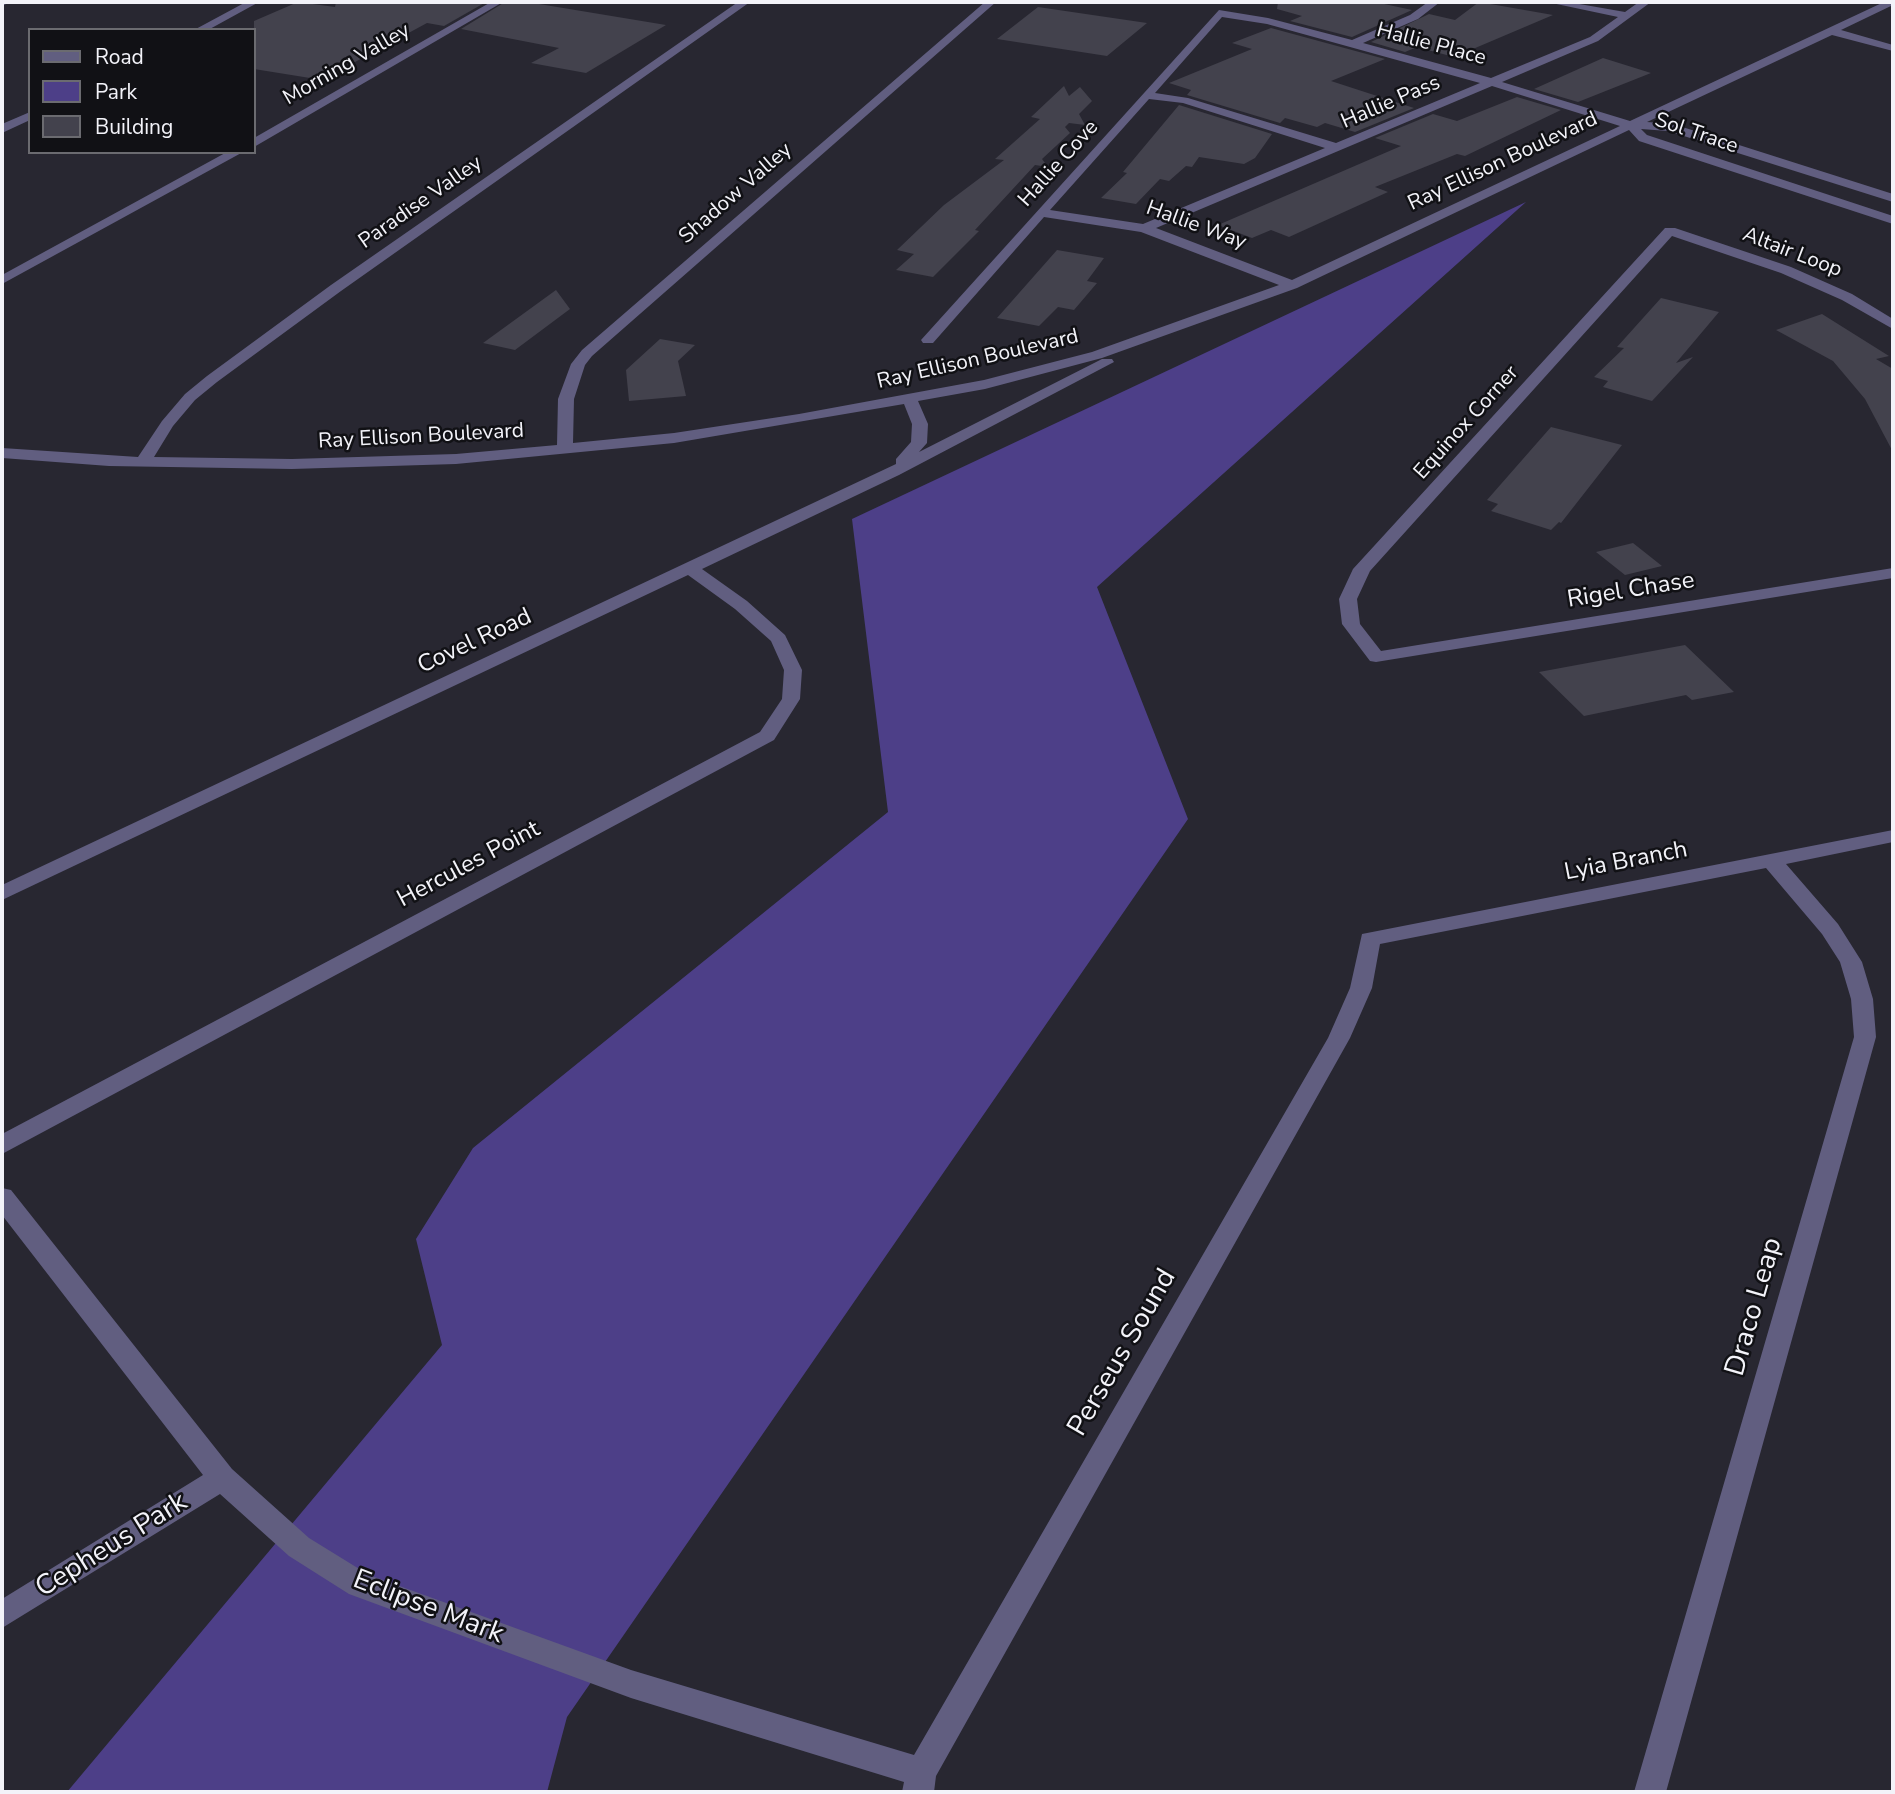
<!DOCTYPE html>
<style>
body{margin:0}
#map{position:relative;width:1895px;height:1794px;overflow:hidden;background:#282731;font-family:"Nunito Sans",sans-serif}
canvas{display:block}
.frame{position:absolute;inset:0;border:4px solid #f3f3f9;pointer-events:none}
.legend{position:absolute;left:28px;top:28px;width:228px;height:126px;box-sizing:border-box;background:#111115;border:2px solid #6b6b70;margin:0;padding:9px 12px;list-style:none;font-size:21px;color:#f3f3f9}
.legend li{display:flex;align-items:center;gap:14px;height:35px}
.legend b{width:35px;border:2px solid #6b6b70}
</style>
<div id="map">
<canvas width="1895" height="1794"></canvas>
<div class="frame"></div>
<ul class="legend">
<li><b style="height:9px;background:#615e80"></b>Road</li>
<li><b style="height:19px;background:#4d3f88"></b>Park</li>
<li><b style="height:19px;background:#43424d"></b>Building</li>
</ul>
</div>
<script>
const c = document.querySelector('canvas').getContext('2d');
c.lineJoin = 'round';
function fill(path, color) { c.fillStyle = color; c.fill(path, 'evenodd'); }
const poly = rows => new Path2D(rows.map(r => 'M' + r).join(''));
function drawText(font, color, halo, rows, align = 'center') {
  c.font = font + ' "Nunito Sans",sans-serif'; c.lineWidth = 5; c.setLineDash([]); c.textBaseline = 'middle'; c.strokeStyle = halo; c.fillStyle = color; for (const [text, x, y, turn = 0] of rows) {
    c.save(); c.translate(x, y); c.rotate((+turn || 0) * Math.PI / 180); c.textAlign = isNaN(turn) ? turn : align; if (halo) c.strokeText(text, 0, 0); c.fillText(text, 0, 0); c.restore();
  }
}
fill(poly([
 [1526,202,1097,587,1188,819,567,1717,547,1792,67,1792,442,1345,416,1239,473,1148,888,812,852,519]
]), '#4d3f88');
fill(poly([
 [298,2,335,7,336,2,486,2,444,26,427,23,355,62,342,61,310,78,254,69,254,21],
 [505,2,527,2,666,25,586,73,531,63,559,48,461,29],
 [1278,2,1375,2,1412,10,1352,37,1290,21,1302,16,1277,9],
 [1479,2,1553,15,1454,57,1417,47,1405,52,1371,42,1429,14,1455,20],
 [1038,7,1147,23,1107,56,997,39],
 [1271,28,1385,59,1331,81,1414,108,1355,132,1325,123,1317,127,1285,118,1280,123,1187,95,1191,90,1169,83,1252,49,1232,43],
 [1603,58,1651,73,1578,102,1534,89],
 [1064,86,1069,96,1080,87,1092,101,1079,114,1085,125,1069,123,1065,127,1070,133,1042,159,1048,167,1035,165,975,230,979,231,933,277,896,270,914,254,897,250,944,205,1004,160,995,159,1040,119,1031,117],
 [1517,97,1561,110,1465,156,1457,154,1375,187,1388,192,1289,237,1271,230,1252,238,1218,225,1401,146,1375,138,1433,114,1457,121],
 [1179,105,1272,134,1255,158,1244,164,1199,157,1192,167,1186,166,1169,181,1160,179,1136,204,1101,198,1127,173,1123,172],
 [1057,250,1104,258,1087,281,1097,283,1074,310,1058,307,1039,326,997,318],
 [556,290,570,309,515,350,483,343],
 [1661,298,1719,312,1676,363,1693,357,1652,401,1603,387,1608,381,1594,377,1624,348,1617,347],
 [1822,314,1889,356,1876,359,1893,369,1893,452,1865,399,1833,361,1776,330],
 [660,339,695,345,678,361,686,396,629,401,626,370],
 [1551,427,1622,445,1561,523,1559,522,1551,530,1491,511,1498,504,1487,500],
 [1633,543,1662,566,1625,575,1596,552],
 [1685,645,1734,692,1692,700,1686,695,1584,716,1539,672]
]), '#43424d');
fill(poly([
 [2,2,10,2,2,6,2,2],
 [246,2,259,2,208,30,194,30,246,2],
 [491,2,503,2,254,147,254,138,491,2],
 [738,2,750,2,341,291,217,382,195,400,173,426,154,457,292,459,456,454,557,445,558,399,571,364,582,350,985,2,996,2,592,356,585,365,574,399,573,443,674,433,799,414,984,380,1092,352,1279,285,1141,232,1044,217,933,343,923,343,921,340,1219,10,1268,18,1352,40,1410,15,1428,2,1440,2,1418,19,1363,43,1491,78,1590,37,1618,17,1547,2,1568,2,1625,12,1639,2,1651,2,1598,41,1502,82,1630,121,1884,2,1893,2,1893,5,1841,30,1893,45,1893,51,1832,35,1647,122,1673,124,1893,194,1893,202,1668,131,1641,129,1647,135,1893,216,1893,224,1639,141,1629,130,1297,288,1102,358,985,389,918,401,928,424,927,443,919,452,1102,359,1112,359,1114,362,899,475,702,569,747,601,785,635,802,670,800,699,774,740,2,1154,2,1134,760,732,782,699,784,670,771,641,735,609,688,575,2,900,2,885,896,464,896,459,911,442,912,424,904,404,674,443,456,464,292,469,109,466,2,458,2,448,138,457,162,421,185,394,207,376,331,285,738,2],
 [1222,17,1267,24,1480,83,1336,143,1188,98,1155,93,1222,17],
 [1492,86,1620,126,1292,280,1156,228,1492,86],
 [1149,99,1183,103,1325,148,1143,224,1050,210,1149,99],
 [30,112,30,120,2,133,2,124,30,112],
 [227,152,243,152,2,284,2,275,227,152],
 [1665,228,1675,228,1791,267,1852,294,1893,319,1893,329,1842,300,1781,273,1672,236,1370,571,1357,599,1360,624,1381,651,1893,568,1893,578,1376,662,1370,661,1342,624,1339,599,1353,569,1665,228],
 [1893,830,1893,842,1786,864,1838,924,1862,962,1873,999,1876,1037,1666,1792,1634,1792,1854,1037,1851,999,1840,962,1822,934,1766,868,1380,944,1372,988,1350,1038,936,1776,934,1792,902,1792,904,1782,631,1698,349,1594,289,1556,220,1494,2,1628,2,1599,203,1475,2,1215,2,1188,11,1190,232,1469,309,1538,369,1575,631,1670,914,1755,1328,1038,1350,988,1362,934,1893,830]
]), '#615e80');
drawText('21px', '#f3f3f9', '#111115', [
 ["Hallie Place",1431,45,15],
 ["Morning Valley",347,65,-30],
 ["Hallie Pass",1391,103,-23],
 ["Sol Trace",1696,134,19],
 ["Ray Ellison Boulevard",1503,162,-25],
 ["Hallie Cove",1059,164,-48],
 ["Shadow Valley",736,194,-41],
 ["Paradise Valley",421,203,-35],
 ["Hallie Way",1196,226,20],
 ["Altair Loop",1792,253,21],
 ["Ray Ellison Boulevard",978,360,-13],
 ["Equinox Corner",1467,423,-48],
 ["Ray Ellison Boulevard",421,437,-3]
]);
drawText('24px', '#f3f3f9', '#111115', [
 ["Rigel Chase",1631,591,-9],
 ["Covel Road",475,642,-25],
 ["Lyia Branch",1626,862,-11],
 ["Hercules Point",469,865,-28]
]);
drawText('28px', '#f3f3f9', '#111115', [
 ["Draco Leap",1755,1307,-74],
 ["Perseus Sound",1123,1353,-60],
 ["Cepheus Park",112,1546,-32],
 ["Eclipse Mark",428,1608,21]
]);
</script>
